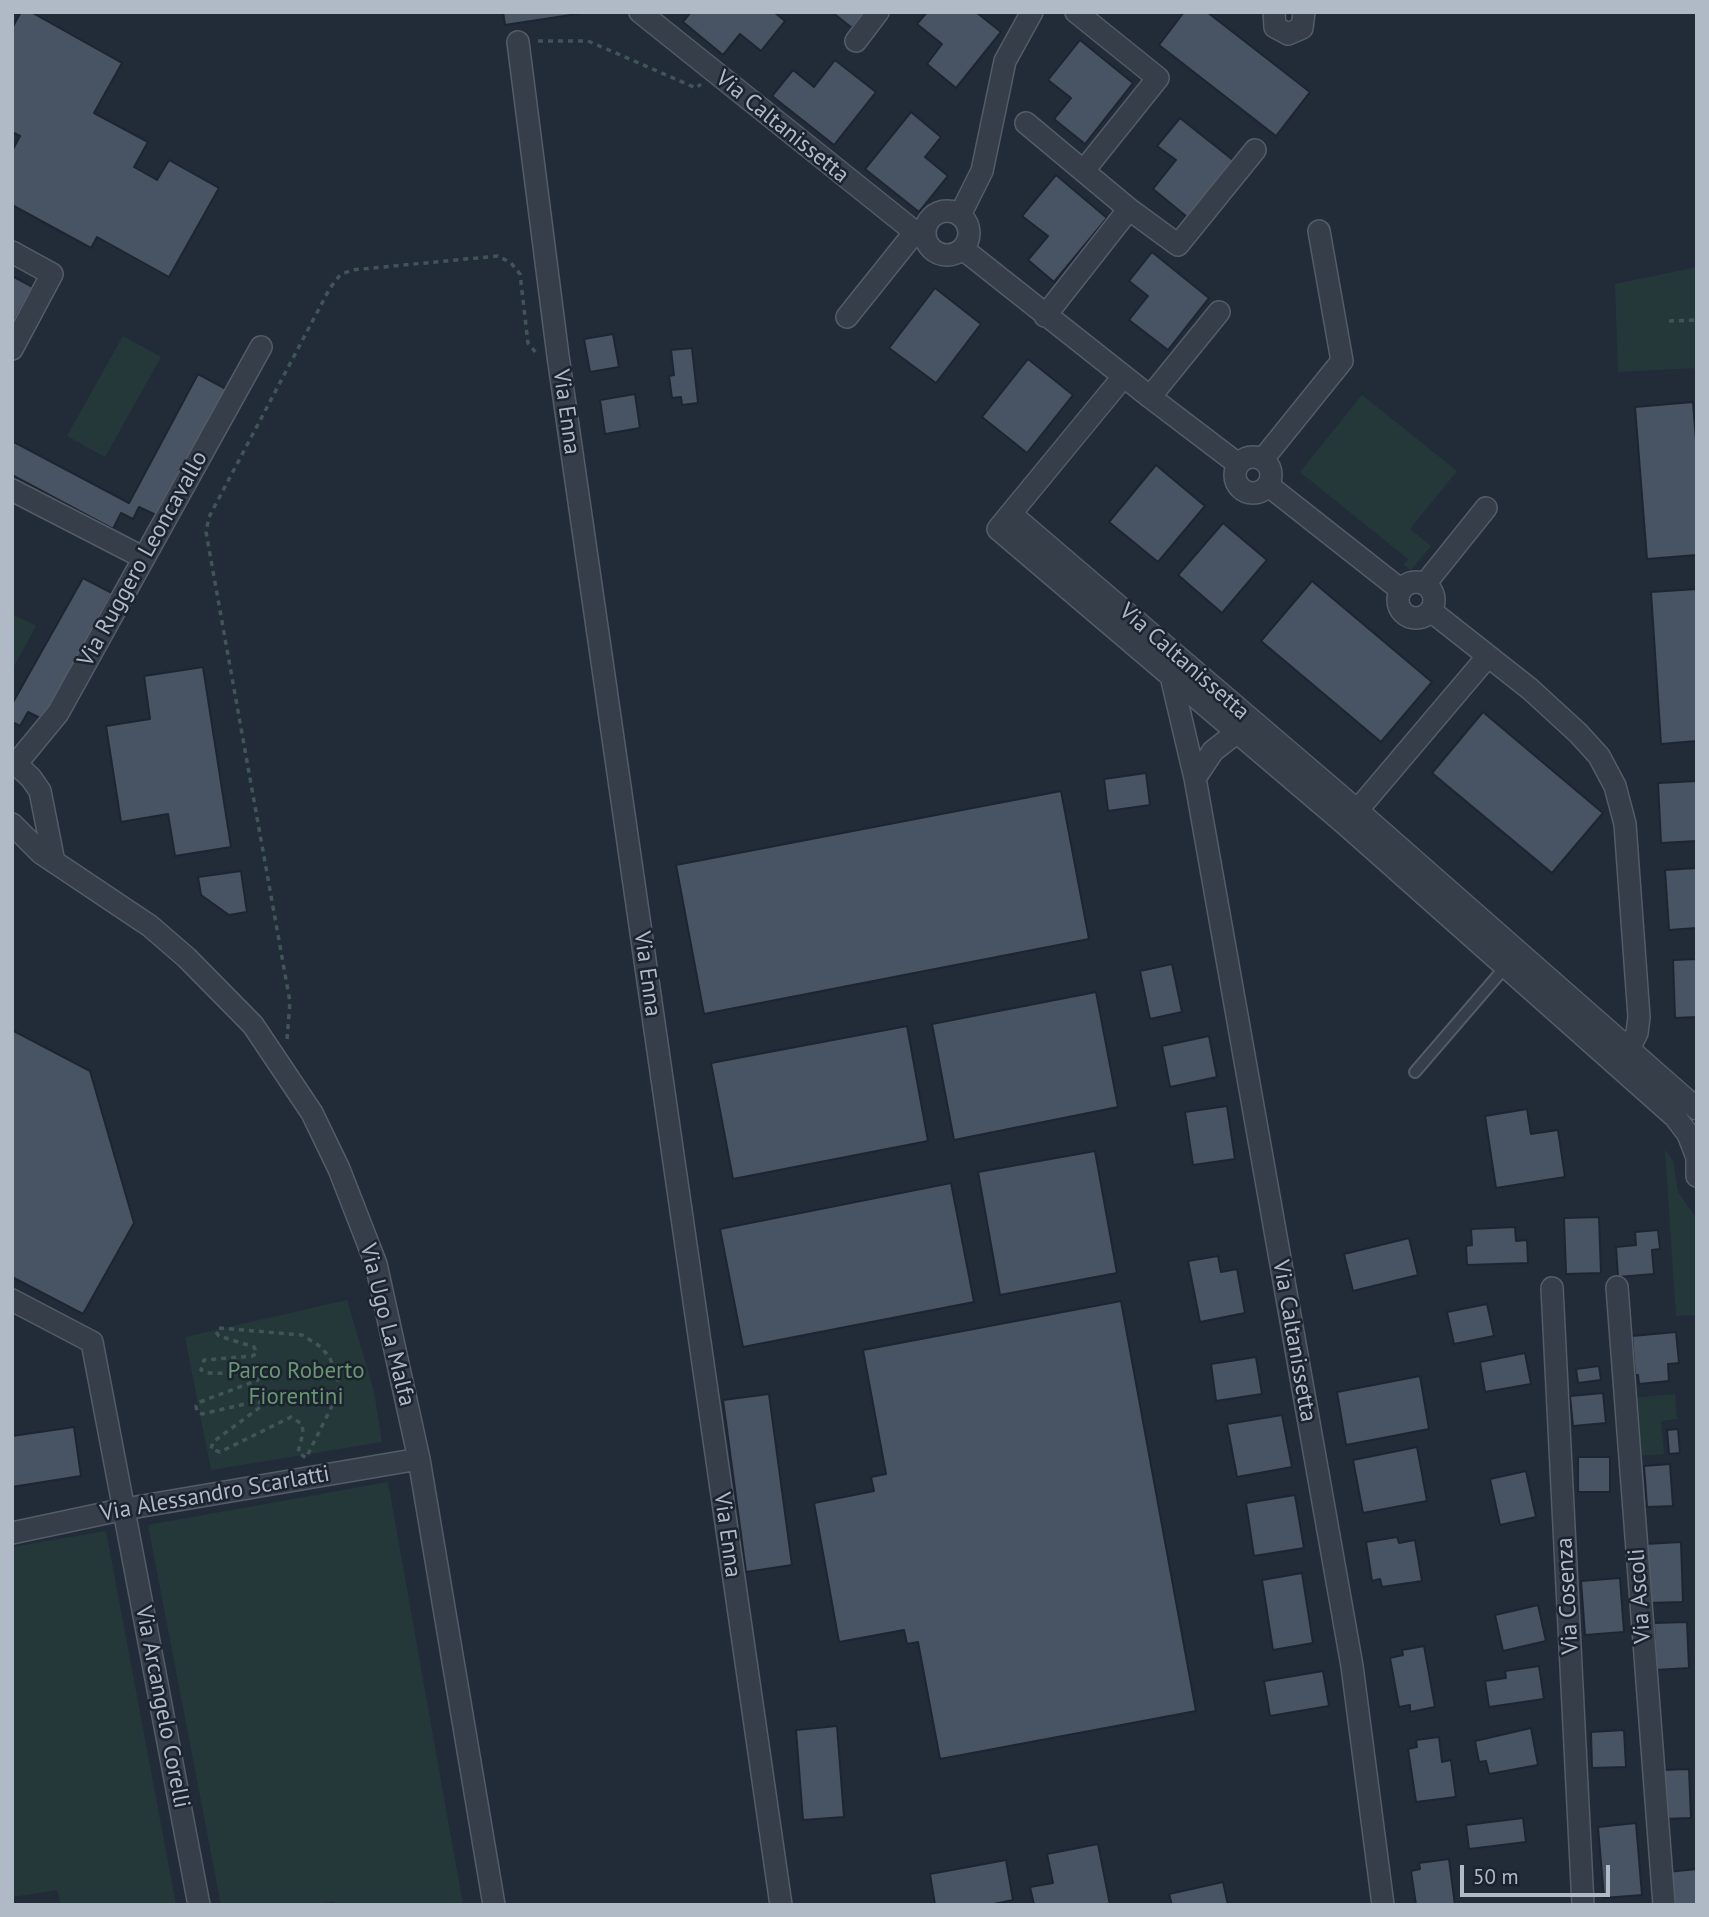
<!DOCTYPE html>
<style>
body{margin:0}
#map{position:relative;width:1709px;height:1917px;overflow:hidden;background:#222c39;font-family:"PT Sans",sans-serif}
canvas{display:block}
.frame{position:absolute;inset:0;border:14px solid #b0b9c6;pointer-events:none}
.scale{position:absolute;left:1460px;top:1865px;width:150px;height:32px;box-sizing:border-box;border:4px solid #b0b9c6;border-top:0;padding-left:9px;font-size:21px;line-height:24px;white-space:nowrap;color:#b0b9c6;-webkit-text-stroke:5px #1b232e;paint-order:stroke}
</style>
<div id="map">
<canvas width="1709" height="1917"></canvas>
<div class="frame"></div>
<div class="scale">50 m</div>
</div>
<script>
const c = document.querySelector('canvas').getContext('2d');
c.lineJoin = 'round';
function fill(path, color) { c.fillStyle = color; c.fill(path, 'evenodd'); }
const poly = rows => new Path2D(rows.map(r => 'M' + r).join(''));
function trace(path, color, width, dash) { c.strokeStyle = color; c.lineWidth = width; c.lineCap = dash ? 'butt' : 'round'; c.setLineDash(dash || []); c.stroke(path); }
function drawText(font, color, halo, rows, align = 'center') {
  c.font = font + ' "PT Sans",sans-serif'; c.lineWidth = 5; c.setLineDash([]); c.textBaseline = 'middle'; c.strokeStyle = halo; c.fillStyle = color; for (const [text, x, y, turn = 0] of rows) {
    c.save(); c.translate(x, y); c.rotate((+turn || 0) * Math.PI / 180); c.textAlign = isNaN(turn) ? turn : align; if (halo) c.strokeText(text, 0, 0); c.fillText(text, 0, 0); c.restore();
  }
}
fill(poly([
 [1697,267,1697,368,1618,372,1615,284],
 [123,336,161,357,105,457,67,436],
 [1362,395,1457,471,1410,529,1431,546,1411,570,1404,565,1408,559,1300,472],
 [12,614,36,626,12,670],
 [1665,1150,1673,1160,1678,1192,1697,1219,1697,1315,1676,1316],
 [347,1300,374,1392,382,1442,211,1470,185,1337],
 [1675,1394,1677,1419,1661,1421,1664,1454,1636,1456,1632,1398],
 [388,1482,463,1905,336,1905,334,1901,313,1905,221,1905,148,1525],
 [106,1531,176,1905,61,1905,57,1890,12,1897,12,1547]
]), '#24383a');
const building = poly([
 [21,12,31,12,122,63,94,113,148,142,134,167,157,180,169,160,219,188,169,277,97,237,91,248,12,205,12,151,20,136,12,132,12,28,21,12],
 [503,12,577,12,577,14,505,25,503,12],
 [691,12,774,12,785,21,761,51,740,34,723,55,683,22,691,12],
 [832,12,865,12,852,28,832,12],
 [927,12,976,12,1001,32,956,88,927,64,942,44,917,24,927,12],
 [1184,12,1207,12,1310,92,1276,136,1159,45,1184,12],
 [1080,40,1133,83,1085,144,1054,119,1071,98,1048,80,1080,40],
 [835,60,876,92,834,145,772,96,793,70,814,87,835,60],
 [911,112,941,137,925,157,948,176,919,212,865,169,911,112],
 [1180,118,1238,164,1192,221,1153,189,1176,160,1157,146,1180,118],
 [1056,175,1107,218,1054,282,1028,260,1048,236,1022,216,1056,175],
 [1152,252,1209,298,1168,350,1129,320,1148,296,1129,281,1152,252],
 [12,276,33,287,12,325,12,276],
 [935,288,981,324,936,383,889,348,935,288],
 [613,334,619,367,590,372,584,339,613,334],
 [692,348,698,403,682,405,681,397,672,398,669,376,674,375,671,350,692,348],
 [1028,359,1073,395,1027,453,982,417,1028,359],
 [198,374,226,389,158,516,139,507,133,519,121,513,113,529,12,475,12,441,129,503,198,374],
 [635,394,640,428,605,434,600,400,635,394],
 [1693,402,1697,453,1697,555,1647,559,1635,407,1693,402],
 [1156,465,1205,506,1158,562,1109,522,1156,465],
 [1223,523,1267,560,1222,613,1178,575,1223,523],
 [83,578,112,593,44,720,28,712,20,726,12,722,12,704,83,578],
 [1312,581,1432,682,1381,742,1261,641,1312,581],
 [1697,589,1697,741,1661,744,1651,592,1697,589],
 [203,667,231,847,175,856,168,814,121,822,106,726,150,719,144,676,203,667],
 [1483,712,1603,813,1552,873,1432,773,1483,712],
 [1146,773,1150,805,1108,811,1104,779,1146,773],
 [1697,781,1697,841,1661,843,1658,783,1697,781],
 [1061,791,1089,939,704,1014,676,865,1061,791],
 [1697,868,1697,928,1669,930,1665,870,1697,868],
 [241,871,247,912,229,915,201,895,198,877,241,871],
 [1697,959,1697,1017,1675,1018,1673,960,1697,959],
 [1172,964,1182,1012,1150,1019,1140,971,1172,964],
 [1096,992,1118,1107,954,1140,932,1024,1096,992],
 [907,1026,928,1141,733,1179,711,1063,907,1026],
 [12,1030,90,1071,134,1223,83,1314,12,1277,12,1030],
 [1209,1036,1217,1077,1170,1087,1162,1046,1209,1036],
 [1227,1106,1235,1159,1193,1165,1185,1112,1227,1106],
 [1527,1109,1531,1134,1558,1130,1565,1177,1496,1188,1485,1116,1527,1109],
 [1095,1151,1117,1273,1000,1295,978,1172,1095,1151],
 [951,1183,974,1302,743,1347,720,1229,951,1183],
 [1599,1217,1601,1273,1566,1274,1564,1218,1599,1217],
 [1515,1227,1516,1241,1527,1240,1528,1263,1467,1265,1466,1246,1472,1245,1471,1229,1515,1227],
 [1658,1230,1660,1249,1652,1250,1654,1274,1618,1277,1616,1247,1636,1245,1635,1232,1658,1230],
 [1409,1238,1418,1275,1353,1291,1344,1254,1409,1238],
 [1218,1256,1221,1272,1237,1269,1245,1313,1200,1322,1188,1261,1218,1256],
 [1121,1301,1196,1711,940,1759,918,1642,907,1644,904,1630,839,1642,814,1503,874,1491,871,1477,886,1474,863,1350,1121,1301],
 [1487,1304,1494,1336,1454,1344,1447,1312,1487,1304],
 [1676,1332,1679,1363,1668,1364,1669,1381,1639,1384,1638,1375,1635,1375,1632,1336,1676,1332],
 [1525,1353,1531,1384,1485,1392,1480,1362,1525,1353],
 [1256,1357,1262,1394,1216,1401,1211,1364,1256,1357],
 [1599,1366,1601,1380,1578,1383,1576,1369,1599,1366],
 [1420,1376,1429,1429,1346,1445,1337,1392,1420,1376],
 [1603,1393,1606,1423,1573,1426,1570,1396,1603,1393],
 [769,1394,792,1565,746,1572,723,1400,769,1394],
 [1282,1415,1292,1467,1237,1477,1227,1424,1282,1415],
 [74,1427,81,1476,12,1487,12,1436,74,1427],
 [1678,1429,1680,1453,1669,1454,1667,1430,1678,1429],
 [1417,1447,1427,1501,1363,1513,1353,1460,1417,1447],
 [1578,1457,1610,1457,1610,1492,1578,1492,1578,1457],
 [1670,1464,1673,1506,1647,1507,1644,1466,1670,1464],
 [1526,1471,1536,1517,1500,1525,1490,1479,1526,1471],
 [1295,1495,1304,1548,1254,1556,1246,1503,1295,1495],
 [1397,1537,1399,1543,1415,1540,1422,1581,1382,1587,1380,1579,1372,1581,1366,1542,1397,1537],
 [1681,1542,1683,1602,1648,1603,1645,1544,1681,1542],
 [1302,1573,1313,1643,1273,1650,1262,1580,1302,1573],
 [1620,1578,1624,1632,1585,1635,1581,1581,1620,1578],
 [1538,1605,1546,1641,1503,1651,1495,1615,1538,1605],
 [1687,1622,1689,1668,1656,1670,1654,1623,1687,1622],
 [1424,1646,1435,1707,1410,1712,1410,1705,1399,1707,1390,1658,1403,1655,1402,1650,1424,1646],
 [1539,1666,1544,1699,1489,1707,1485,1681,1506,1678,1505,1671,1539,1666],
 [1323,1671,1329,1706,1270,1716,1264,1681,1323,1671],
 [837,1726,844,1817,803,1820,796,1730,837,1726],
 [1531,1728,1538,1765,1489,1774,1486,1761,1479,1762,1475,1741,1531,1728],
 [1624,1730,1626,1767,1592,1768,1591,1732,1624,1730],
 [1439,1737,1442,1762,1451,1760,1456,1797,1416,1802,1408,1749,1417,1747,1416,1740,1439,1737],
 [1689,1769,1691,1818,1663,1819,1662,1770,1689,1769],
 [1523,1818,1526,1842,1469,1849,1466,1825,1523,1818],
 [1636,1823,1642,1895,1604,1898,1598,1827,1636,1823],
 [1098,1844,1110,1905,1034,1905,1030,1887,1053,1883,1047,1854,1098,1844],
 [1449,1859,1455,1905,1416,1905,1411,1871,1420,1869,1419,1863,1449,1859],
 [1006,1860,1013,1900,989,1905,935,1905,930,1874,1006,1860],
 [1697,1869,1697,1905,1670,1905,1667,1872,1697,1869],
 [1223,1882,1228,1905,1172,1905,1169,1894,1223,1882]
]);
fill(building, '#485363');
trace(building, '#1d2530', 2);
const lane = poly([
 [1415,1072,1507,965]
]);
const street = poly([
 [640,12,925,240],
 [1076,12,1158,78,1085,169],
 [1274,12,1275,27,1288,34,1302,28,1304,12],
 [856,41,878,12],
 [518,42,558,356,781,1905],
 [1026,123,1129,209,1045,316],
 [1129,209,1178,245,1255,150],
 '925 233a22 22 0 1 1 44 0a22 22 0 1 1-44 0Z',
 [960,215,982,171,1005,61,1032,12],
 [963,249,1150,397,1219,312],
 [12,252,52,274,12,349],
 [847,317,915,232],
 [1123,377,998,529,1345,824,1675,1117,1688,1134,1696,1155],
 [1150,397,1238,464],
 '1235 475a18 18 0 1 1 36 0a18 18 0 1 1-36 0Z',
 [1263,459,1342,361,1319,231],
 [1269,486,1401,590],
 [12,490,144,558],
 [1011,514,1357,810,1697,1109],
 '1398 600a18 18 0 1 1 36 0a18 18 0 1 1-36 0Z',
 [1425,584,1486,508],
 [1431,611,1530,689,1578,733,1599,756,1615,786,1625,824,1639,1017,1637,1033,1623,1061],
 [1171,676,1195,778,1352,1666,1383,1905],
 [1195,778,1213,751,1236,733],
 [1349,820,1488,656],
 [12,824,41,853,150,926,187,958,253,1025,312,1113,339,1169,376,1264,419,1459,494,1905],
 [54,862,40,791,31,778,16,764,58,713,261,347],
 [1697,1153,1697,1176],
 [1617,1287,1664,1905],
 [1552,1288,1583,1905],
 [12,1300,92,1342,199,1905],
 [12,1533,125,1509,419,1459]
]);
trace(lane, '#535c67', 14);
trace(street, '#535c67', 24);
trace(poly([
 [538,41,588,41,696,88,701,84],
 [1669,321,1697,320],
 [287,1039,290,1002,206,532,209,517,330,288,340,275,352,270,498,256,511,263,520,274,528,343,537,354],
 [219,1328,302,1335,321,1347,330,1358,338,1381,339,1392,306,1458,298,1452,303,1433,302,1424,291,1417,220,1452,211,1449,213,1442,263,1405,258,1401,202,1414,197,1412,196,1406,200,1402,258,1380,252,1374,207,1373,201,1370,204,1360,252,1356,257,1353,254,1347,219,1336,216,1332,219,1328]
]), '#415557', 3.5, [5, 5]);
trace(lane, '#353e49', 10);
trace(street, '#353e49', 21);
drawText('23px', '#b0b9c6', '#1b232e', [
 ["Via Caltanissetta",782,127,39],
 ["Via Enna",566,412,82],
 ["Via Ruggero Leoncavallo",143,559,-61],
 ["Via Caltanissetta",1184,662,41],
 ["Via Enna",647,974,82],
 ["Via Ugo La Malfa",387,1325,76],
 ["Via Caltanissetta",1294,1341,80],
 ["Via Alessandro Scarlatti",215,1494,-10],
 ["Via Enna",727,1535,82],
 ["Via Cosenza",1568,1596,-93],
 ["Via Ascoli",1640,1596,-94],
 ["Via Arcangelo Corelli",162,1707,79]
]);
drawText('23px', '#689671', '#1b232e', [
 ["Parco Roberto",296,1371],
 ["Fiorentini",296,1397]
]);
</script>
